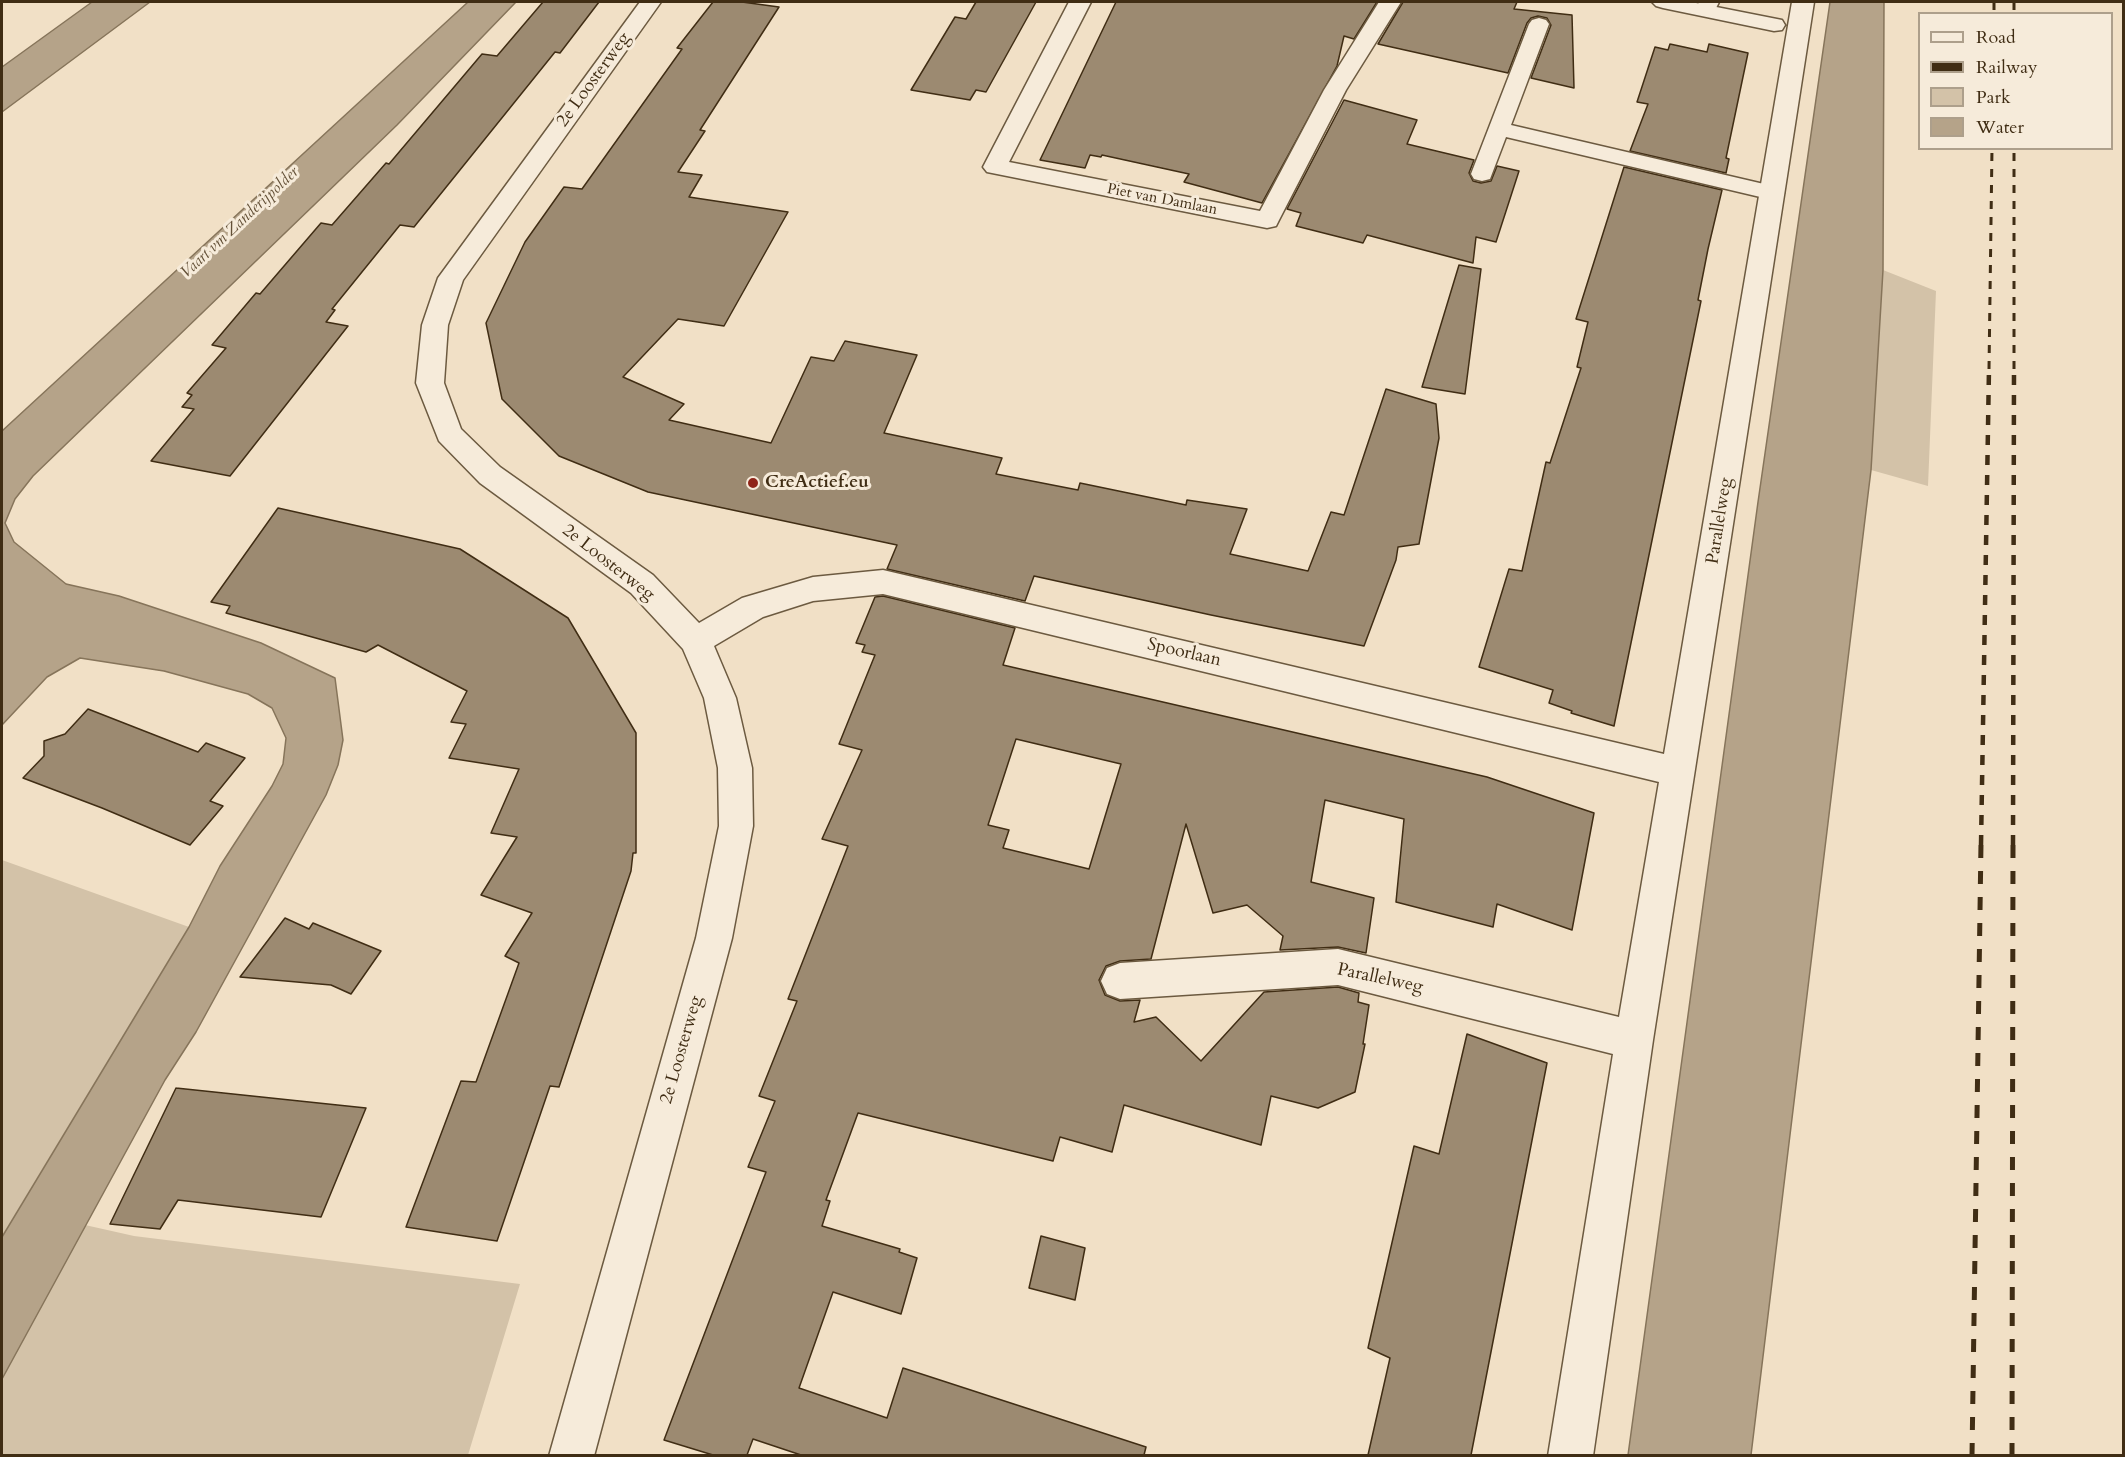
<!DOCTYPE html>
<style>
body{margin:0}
#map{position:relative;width:2125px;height:1457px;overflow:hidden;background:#f1e0c6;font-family:Cardo,serif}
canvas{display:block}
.frame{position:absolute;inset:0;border:3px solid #402d14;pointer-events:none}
.legend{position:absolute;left:1918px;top:12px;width:195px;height:138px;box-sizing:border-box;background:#f6ebda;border:2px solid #ad9f8b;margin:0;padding:8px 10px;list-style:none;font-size:18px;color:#402d14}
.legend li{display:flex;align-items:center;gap:12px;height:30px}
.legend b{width:30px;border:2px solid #ad9f8b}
</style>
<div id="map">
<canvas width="2125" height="1457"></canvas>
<div class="frame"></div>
<ul class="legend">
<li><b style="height:8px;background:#f6ebda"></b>Road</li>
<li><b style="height:8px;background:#402d14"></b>Railway</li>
<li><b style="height:16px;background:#d3c2a8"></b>Park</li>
<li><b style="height:16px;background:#b5a389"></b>Water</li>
</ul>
</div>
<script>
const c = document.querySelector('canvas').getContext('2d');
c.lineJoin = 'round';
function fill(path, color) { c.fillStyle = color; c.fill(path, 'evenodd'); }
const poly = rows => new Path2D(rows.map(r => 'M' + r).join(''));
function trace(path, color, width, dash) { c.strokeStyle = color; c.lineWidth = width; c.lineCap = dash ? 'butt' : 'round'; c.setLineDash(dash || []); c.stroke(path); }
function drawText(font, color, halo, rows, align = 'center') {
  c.font = font + ' Cardo,serif'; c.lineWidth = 6; c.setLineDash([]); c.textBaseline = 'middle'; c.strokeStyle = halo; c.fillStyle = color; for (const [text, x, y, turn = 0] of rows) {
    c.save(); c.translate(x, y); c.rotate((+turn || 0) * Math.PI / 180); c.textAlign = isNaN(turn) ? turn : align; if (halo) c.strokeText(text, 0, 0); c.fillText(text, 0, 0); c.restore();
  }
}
fill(poly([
 [1883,270,1936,291,1928,486,1871,470],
 [2,860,189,927,2,1236],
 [85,1225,134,1236,520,1284,468,1455,2,1456,2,1379]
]), '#d3c2a8');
const water = poly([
 [92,2,150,2,2,112,2,67,92,2],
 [468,2,516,2,397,125,33,476,15,499,5,523,14,542,66,584,119,596,261,643,335,678,343,740,338,765,326,795,196,1032,165,1080,2,1379,2,1237,189,927,220,866,272,786,283,764,286,738,272,708,248,694,164,671,80,658,47,677,2,725,2,431,468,2],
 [1830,2,1884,2,1883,270,1871,470,1751,1455,1628,1455,1758,502,1830,2]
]);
fill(water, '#b5a389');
trace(water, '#86745a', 1.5);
const building = poly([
 [543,2,599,2,560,53,555,52,414,227,400,225,332,309,335,310,326,322,348,326,230,476,151,461,194,409,182,407,192,395,187,393,226,348,212,345,256,293,260,294,321,223,332,225,386,163,389,164,482,54,497,56,543,2],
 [713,2,742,2,779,7,700,130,705,131,678,172,702,175,689,197,788,212,724,326,678,319,623,377,684,404,669,420,771,443,811,357,834,361,845,341,917,355,884,433,1002,458,996,474,1078,490,1080,483,1186,505,1187,500,1247,509,1230,554,1308,571,1331,512,1344,515,1386,389,1436,404,1439,438,1419,544,1398,547,1396,560,1364,646,1211,615,1034,576,1025,601,887,569,897,545,648,492,559,456,502,399,486,323,525,242,564,187,582,189,682,49,677,48,713,2],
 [976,2,1036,2,986,92,976,90,970,100,911,90,955,17,966,19,976,2],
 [1116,2,1377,2,1354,39,1344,36,1337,66,1262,203,1184,182,1189,174,1102,155,1101,157,1090,155,1085,168,1040,160,1116,2],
 [1403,2,1517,2,1514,9,1572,15,1574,88,1531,78,1551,25,1547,18,1538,16,1531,18,1527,23,1508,73,1378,44,1403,2],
 [1670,44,1707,52,1709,44,1748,53,1726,158,1729,159,1726,173,1630,151,1648,104,1637,102,1655,47,1668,50,1670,44],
 [1344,100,1417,120,1407,144,1474,160,1469,173,1473,181,1481,183,1491,181,1497,166,1519,171,1496,242,1476,237,1473,263,1367,235,1363,243,1296,226,1301,213,1287,209,1344,100],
 [1624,167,1722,190,1708,249,1698,300,1701,301,1614,726,1571,713,1572,711,1549,703,1553,690,1479,667,1509,569,1522,571,1546,462,1550,463,1581,368,1577,367,1588,322,1576,319,1624,167],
 [1459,265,1481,269,1465,394,1422,387,1459,265],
 [278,508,460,549,568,618,636,733,636,853,633,853,631,871,559,1087,550,1086,497,1241,406,1227,461,1081,476,1082,519,963,505,956,532,913,481,895,517,837,491,833,519,769,449,758,466,724,451,722,467,691,378,645,366,652,226,613,230,606,211,602,278,508],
 [883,596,1015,628,1003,665,1487,777,1594,813,1572,930,1497,904,1493,927,1396,902,1404,819,1325,800,1311,882,1374,898,1366,953,1338,947,1280,950,1283,936,1247,905,1213,913,1186,824,1151,959,1120,961,1106,966,1099,980,1105,995,1120,1001,1140,1000,1134,1022,1156,1017,1201,1061,1264,992,1338,987,1359,993,1358,1002,1369,1005,1363,1044,1365,1044,1355,1092,1318,1108,1271,1096,1261,1145,1124,1105,1112,1152,1060,1137,1053,1161,858,1113,826,1200,830,1201,822,1226,900,1249,899,1252,917,1258,901,1314,833,1292,799,1388,887,1418,903,1368,1146,1447,1144,1455,801,1455,753,1439,747,1455,713,1455,664,1440,766,1172,748,1167,775,1101,759,1096,797,1001,788,999,848,846,822,839,862,750,839,744,875,655,862,652,865,645,856,643,875,597,883,596],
 [1016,739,1121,764,1089,869,1003,848,1009,830,988,825,1016,739],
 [88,709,198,752,206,743,245,758,210,801,223,806,190,845,102,808,23,778,44,756,44,741,65,734,88,709],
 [285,918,309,929,313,923,381,951,351,994,331,985,240,977,285,918],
 [1467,1034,1547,1063,1471,1455,1368,1455,1390,1358,1368,1348,1414,1146,1439,1154,1467,1034],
 [176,1088,366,1108,321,1217,178,1200,160,1229,110,1224,176,1088],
 [1041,1236,1085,1248,1075,1300,1029,1288,1041,1236]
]);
fill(building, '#9c8a71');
trace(building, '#402d14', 1.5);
const lane = poly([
 [1699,2,1719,2,1713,14,1706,16,1699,14,1696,10,1699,2],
 [1539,18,1546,20,1549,24,1511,125,1781,188,1784,193,1781,198,1773,200,1506,137,1490,179,1482,181,1474,179,1471,174,1529,24,1532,20,1539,18]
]);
const street = poly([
 [640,2,661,2,463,280,448,325,444,383,461,429,500,467,653,575,699,623,742,598,813,577,883,570,1664,754,1792,2,1814,2,1653,1040,1593,1456,1548,1456,1613,1054,1338,985,1120,999,1107,994,1101,981,1107,968,1120,963,1338,949,1619,1017,1659,782,883,594,813,601,763,617,714,646,736,698,752,768,753,826,732,938,594,1456,549,1456,696,938,719,826,718,768,704,698,683,649,631,593,480,483,439,441,416,383,422,325,438,278,640,2],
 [1069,2,1091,2,1009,162,1260,211,1324,90,1379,2,1401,2,1346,90,1279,220,1276,226,1267,228,987,172,983,167,1069,2],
 [1652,2,1691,2,1782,20,1785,25,1782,30,1774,31,1663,8,1656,6,1652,2]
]);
trace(lane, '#6c5a40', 3);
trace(street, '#6c5a40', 3);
fill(lane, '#f6ebda');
fill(street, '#f6ebda');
trace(poly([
 [1994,2,1994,14],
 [2014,2,2014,14],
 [1989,369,1992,148],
 [2014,369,2014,148]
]), '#402d14', 3, [8, 8]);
trace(poly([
 [1981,845,1989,368],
 [2013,845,2014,368]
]), '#402d14', 4.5, [10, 10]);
trace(poly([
 [1972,1456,1981,843],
 [2012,1456,2013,843]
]), '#402d14', 5, [13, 13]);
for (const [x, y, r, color] of [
 [753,483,6,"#8f2418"]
]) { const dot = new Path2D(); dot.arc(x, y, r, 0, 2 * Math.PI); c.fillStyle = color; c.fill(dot); trace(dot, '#f6ebda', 2); }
drawText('15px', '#402d14', '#f6ebda', [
 ["Piet van Damlaan",1162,200,11]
]);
drawText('italic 16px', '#635037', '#f6ebda', [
 ["Vaart vm Zanderijpolder",240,223,-43]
]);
drawText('18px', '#402d14', '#f6ebda', [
 ["2e Loosterweg",594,80,-54],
 ["Parallelweg",1720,521,-81],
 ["2e Loosterweg",608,563,38],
 ["Spoorlaan",1184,653,13],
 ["Parallelweg",1380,979,12],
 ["2e Loosterweg",682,1050,-74]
]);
drawText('bold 18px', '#402d14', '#f6ebda', [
 ["CreActief.eu",765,483]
], 'left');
</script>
